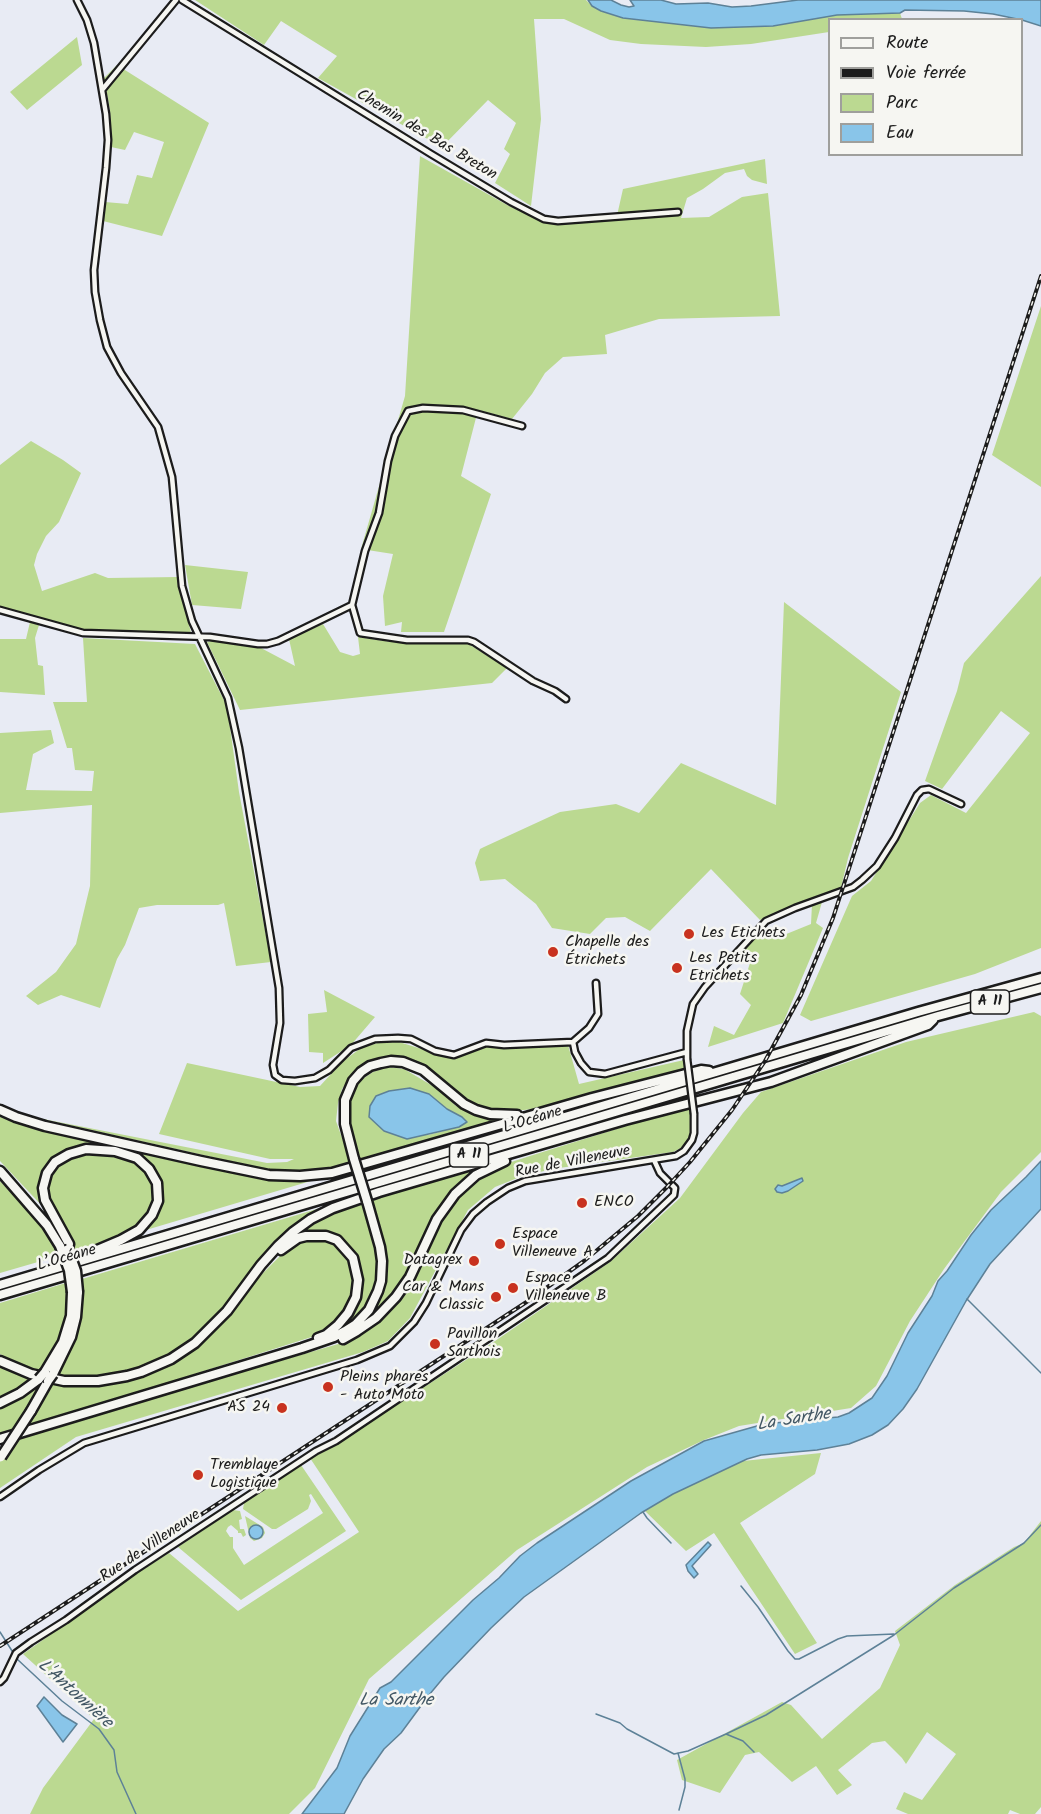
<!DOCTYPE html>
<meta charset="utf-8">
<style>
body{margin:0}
#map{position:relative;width:1041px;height:1814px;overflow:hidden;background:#e8ebf4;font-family:Kalam,sans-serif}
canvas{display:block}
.legend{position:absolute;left:828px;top:18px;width:195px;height:138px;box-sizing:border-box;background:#f6f6f2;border:2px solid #9f9f9c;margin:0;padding:8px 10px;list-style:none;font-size:18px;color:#1c1c1c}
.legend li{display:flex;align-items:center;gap:12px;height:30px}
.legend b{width:30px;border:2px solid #9f9f9c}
</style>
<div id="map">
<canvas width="1041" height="1814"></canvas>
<ul class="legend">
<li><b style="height:8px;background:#f6f6f2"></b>Route</li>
<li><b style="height:8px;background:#1c1c1c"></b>Voie ferrée</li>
<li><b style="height:16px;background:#bbd991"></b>Parc</li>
<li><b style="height:16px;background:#89c5e9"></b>Eau</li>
</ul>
</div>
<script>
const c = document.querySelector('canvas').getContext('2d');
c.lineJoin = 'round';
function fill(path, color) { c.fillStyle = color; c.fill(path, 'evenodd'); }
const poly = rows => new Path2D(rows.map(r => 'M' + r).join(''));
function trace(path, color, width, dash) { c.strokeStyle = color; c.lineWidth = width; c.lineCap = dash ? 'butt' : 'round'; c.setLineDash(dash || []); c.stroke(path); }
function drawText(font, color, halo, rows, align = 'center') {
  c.font = font + ' Kalam,sans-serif'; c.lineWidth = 5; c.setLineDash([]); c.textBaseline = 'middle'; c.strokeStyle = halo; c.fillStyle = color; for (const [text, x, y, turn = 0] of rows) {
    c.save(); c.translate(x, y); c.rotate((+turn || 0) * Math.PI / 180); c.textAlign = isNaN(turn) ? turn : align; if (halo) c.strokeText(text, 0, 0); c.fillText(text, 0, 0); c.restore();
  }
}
fill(poly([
 [195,0,586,0,592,6,635,19,711,28,774,26,837,15,879,13,900,13,902,19,830,20,829,32,751,44,706,47,641,44,610,40,564,19,534,19,541,119,531,206,495,183,510,154,504,149,516,123,488,100,442,147,318,78,337,56,281,21,264,45],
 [77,37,82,65,27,110,10,92],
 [117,65,209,123,162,236,103,221,105,202,128,204,137,175,152,178,164,142,134,132,125,150,111,147,110,110,104,78],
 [420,156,509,206,543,222,553,223,616,220,623,189,765,159,767,184,752,180,747,176,744,169,725,173,703,189,687,198,681,218,709,217,742,197,768,193,780,316,659,319,605,335,607,354,563,357,545,373,532,394,512,419,478,410,461,476,491,494,444,632,401,632,402,622,385,626,383,596,393,554,361,549,405,396],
 [1041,306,1041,487,992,455],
 [31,441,63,460,81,473,59,522,46,536,37,554,34,565,42,591,95,573,108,578,178,577,191,633,83,629,31,617,0,607,0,465],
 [185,565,248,572,241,609,192,605],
 [1041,576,1041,948,975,974,811,1021,800,1015,852,896,871,881,920,803,931,795,966,813,1030,733,1001,711,942,789,925,781,957,691,964,663],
 [784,602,901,692,848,858,841,888,760,920,711,869,650,931,625,917,606,918,590,934,552,928,536,904,505,879,480,881,475,863,480,849,484,847,560,812,616,804,639,813,681,763,776,805],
 [30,622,39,625,35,638,38,665,43,666,45,695,0,692,0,639,26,639],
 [323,624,340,652,353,656,360,654,358,637,392,642,467,643,507,668,492,683,240,710,207,642,218,640,261,648,295,666,289,639],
 [83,638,195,644,227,706,239,792,271,962,236,966,224,903,218,905,157,905,139,908,125,945,117,959,100,1008,61,995,38,1005,26,996,56,972,76,944,90,886,92,805,0,813,0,733,51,730,54,743,33,754,26,790,92,791,94,771,75,770,72,748,67,748,53,702,87,702],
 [822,902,816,923,823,928,783,1023,708,1047,714,1026,734,1035,751,1005,740,994,750,963,740,954,760,931,779,937,811,924,812,904],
 [324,990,375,1017,351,1045,323,1063,323,1053,309,1052,308,1014,327,1012],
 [1034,1012,1041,1016,1041,1152,1001,1192,944,1269,910,1321,876,1386,851,1408,739,1426,704,1440,647,1467,517,1550,369,1679,315,1788,289,1814,30,1814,43,1788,94,1719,23,1654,136,1574,169,1553,238,1611,359,1532,310,1458,338,1443,495,1341,610,1262,680,1198,743,1113,761,1092,906,1042],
 [381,1042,399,1042,451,1058,483,1047,568,1045,579,1084,684,1060,685,1069,534,1109,503,1112,483,1108,461,1095,426,1067,410,1059,392,1056,375,1059,363,1065,352,1074,342,1089,338,1103,336,1121,351,1163,332,1169,293,1171,261,1168,28,1116,267,1163,287,1162,294,1159,270,1159,159,1134,187,1063,300,1087,320,1086,342,1062,361,1048],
 [388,1067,404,1069,438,1089,456,1106,496,1121,359,1162,351,1132,348,1112,353,1091,361,1080,373,1072],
 [410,1088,429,1094,447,1109,462,1117,466,1122,458,1127,428,1135,390,1091],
 [690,1106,692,1124,690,1137,681,1148,673,1152,552,1169,520,1177,495,1187,468,1210,410,1318,388,1341,363,1352,76,1437,0,1488,0,1462,18,1437,345,1342,358,1335,378,1321,435,1232,448,1208,464,1190,486,1173,505,1164,533,1155],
 [0,1114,250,1176,279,1179,305,1180,331,1175,146,1230,153,1221,162,1203,160,1178,155,1168,141,1156,118,1148,105,1146,75,1148,62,1153,48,1163,41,1174,39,1190,44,1208,0,1161],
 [97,1153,126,1157,146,1171,153,1182,155,1194,154,1204,150,1212,133,1229,104,1243,76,1252,54,1212,47,1192,49,1176,57,1164,67,1158,81,1154],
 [484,1165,469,1173,442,1202,428,1225,402,1287,378,1313,361,1325,373,1311,382,1295,386,1252,370,1200],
 [0,1181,37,1221,58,1247,62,1255,0,1273],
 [363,1202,377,1258,377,1278,373,1291,365,1307,352,1321,343,1328,356,1311,361,1295,363,1276,360,1263,351,1248,339,1236,327,1232,316,1231,291,1238,330,1214],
 [337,1203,297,1225,207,1330,162,1361,113,1377,76,1378,56,1375,76,1337,82,1306,82,1279],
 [322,1238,339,1246,348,1255,353,1266,354,1290,349,1308,328,1330,318,1335,24,1428,52,1381,63,1383,158,1368,229,1313,256,1280,287,1249,303,1240],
 [69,1282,70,1299,64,1332,41,1371,17,1363,0,1354,0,1303],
 [0,1364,35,1378,26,1386,0,1401],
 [41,1379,46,1380,16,1430,0,1434,0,1406],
 [821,1453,815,1474,740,1523,817,1643,795,1654,714,1533,686,1551,645,1511,673,1494,743,1461],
 [301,1465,346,1531,241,1600,178,1547,233,1510,240,1511,242,1519,239,1520,240,1529,244,1529,246,1535,243,1537,241,1533,238,1533,238,1531,231,1525,228,1527,226,1531,230,1537,233,1537,233,1548,244,1565,317,1517,323,1513,311,1494,309,1495,311,1501,308,1509,276,1529,272,1529,243,1509,244,1503],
 [245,1516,263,1527,265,1533,262,1538,254,1541,250,1538],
 [1041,1521,1041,1807,1035,1814,1020,1814,1010,1810,1008,1814,908,1814,896,1809,904,1792,922,1800,956,1754,927,1732,906,1764,902,1758,885,1741,872,1743,838,1770,852,1785,837,1795,816,1766,792,1782,759,1752,745,1755,720,1793,682,1780,677,1760,782,1702,791,1705,822,1739,880,1688,900,1645,895,1631,955,1585,1014,1547,1024,1543]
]), '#bbd991');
const water = poly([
 [588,0,611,0,621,5,629,7,634,6,630,0,661,0,676,4,708,3,732,7,751,6,798,0,1041,0,1041,26,1022,20,993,14,964,11,905,10,900,13,837,15,773,26,711,28,623,18,601,11,592,6,588,0],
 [410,1088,429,1094,447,1109,462,1117,467,1122,459,1127,407,1139,384,1131,369,1117,370,1106,376,1096,389,1091,410,1088],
 [1041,1161,1041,1209,990,1264,966,1301,917,1389,903,1409,888,1425,872,1435,849,1444,817,1450,761,1455,747,1459,673,1494,641,1513,524,1597,491,1628,444,1677,429,1695,401,1733,384,1749,363,1779,344,1814,302,1814,337,1768,350,1736,380,1688,391,1682,473,1600,499,1578,520,1556,537,1543,631,1481,704,1441,764,1424,838,1417,849,1413,872,1398,887,1376,908,1333,932,1296,938,1281,947,1271,971,1235,991,1210,1026,1177,1041,1161],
 [802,1178,803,1181,788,1191,782,1193,777,1192,775,1189,778,1185,782,1186,802,1178],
 '249 1532a7 7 0 1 1 14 0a7 7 0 1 1-14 0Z',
 [708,1542,711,1545,692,1566,698,1574,694,1578,688,1571,686,1565,708,1542],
 [44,1697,62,1715,77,1724,63,1742,37,1706,44,1697]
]);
fill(water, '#89c5e9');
trace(water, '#5d8197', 1.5);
trace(poly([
 [967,1299,1041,1373],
 [643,1512,647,1518,671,1543],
 [741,1586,758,1607,788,1651,795,1659,799,1659,838,1639,847,1636,894,1634],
 [0,1632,14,1654],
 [17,1659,62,1701,99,1729,114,1750,117,1772,136,1814],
 [596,1714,620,1723,627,1729,674,1754,688,1751,726,1734,743,1741,754,1752],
 [726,1734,766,1715,894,1635,954,1588,1024,1543,1041,1525],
 [678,1753,685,1779,685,1787,679,1810]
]), '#5d8197', 1.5);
const minor = poly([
 [77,0,87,20,94,43,106,114,108,140,106,168,94,270,95,292,100,320,107,347,121,373,158,427,172,477,182,586,192,621,228,698,239,748,279,988,280,1023,273,1065,275,1075,282,1080,295,1081,315,1078,329,1070,351,1048,375,1039,398,1038,411,1039,435,1051,454,1055,486,1043,504,1045,573,1042,589,1028,598,1014,596,983],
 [182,0,431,154,511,202,544,219,558,221,678,212],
 [102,90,176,0],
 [352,605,360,633,407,640,468,640,474,642,533,681,555,691,566,699],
 [0,610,83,633,210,637,258,644,267,644,278,641,352,605,365,551,379,513,388,461,395,436,408,411,423,408,463,410,522,426],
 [573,1042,575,1052,581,1063,589,1072,605,1074,687,1052,687,1059],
 [687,1052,687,1031,693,1004,705,987,766,921,795,908,853,887,862,880,877,866,895,838,917,795,922,790,929,789,961,804],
 [0,1497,39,1470,84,1443,357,1360,390,1346,414,1322,426,1303,461,1230,473,1214,487,1202,508,1188,525,1181,676,1156,684,1151,692,1140,694,1133,694,1114],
 [0,1682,4,1678,16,1653,31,1642,66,1620,135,1570,316,1451,336,1441,608,1258,674,1195,675,1188,660,1173,654,1160]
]);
const motorway = poly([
 [0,1110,16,1117,45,1126,201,1161,269,1175,300,1176,332,1173,592,1098,701,1070,709,1071],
 [354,1159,345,1124,345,1100,353,1081,361,1072,370,1066,381,1063,391,1061,403,1062,423,1070,464,1104,476,1110,490,1114,517,1115],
 [0,1171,47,1225,60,1246],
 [68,1249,69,1244,45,1200,43,1188,47,1173,55,1162,69,1154,86,1149,115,1151,137,1158,149,1169,157,1183,158,1201,152,1215,139,1230,121,1240,95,1251],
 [281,1250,298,1238,306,1236,326,1236,337,1240,353,1258,358,1280,356,1297,348,1313,338,1325,326,1335,318,1338],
 [0,1285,918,1012,1041,978],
 [0,1295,938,1016,1041,988],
 [343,1339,357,1331,376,1318,396,1297,410,1277,437,1219,455,1194,476,1175,505,1161],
 [0,1361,31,1374,64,1381,98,1381,127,1376,141,1372,171,1359,195,1343,227,1311,261,1265,278,1246,293,1232,311,1219,333,1208,379,1192,625,1120,771,1082,928,1025,933,1020],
 [45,1372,63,1342,71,1316,72,1292],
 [53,1374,71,1337,76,1317,78,1292],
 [0,1403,20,1393,39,1379],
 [31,1411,48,1381],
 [0,1439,302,1348,334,1337,345,1331,356,1324,369,1310,378,1291,381,1281,382,1261,380,1247,367,1201]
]);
trace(minor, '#1c1c1c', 9);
trace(motorway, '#1c1c1c', 13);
trace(minor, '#f6f6f2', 4.5);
trace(motorway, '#f6f6f2', 8);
const rail = poly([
 [0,1646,528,1301,584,1261,638,1216,667,1187,690,1162,732,1110,765,1061,801,995,833,918,1041,276]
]);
trace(rail, '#1c1c1c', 4);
trace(rail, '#f6f6f2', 1.5, [4.5]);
const minorBridge = poly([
 [687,1059,694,1114]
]);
const motorwayBridge = poly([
 [354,1159,367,1201],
 [60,1246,69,1270,72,1292],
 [68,1249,76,1271,78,1292],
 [39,1379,45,1372],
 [48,1381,53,1374],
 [1,1457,31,1411]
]);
trace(minorBridge, '#1c1c1c', 9, []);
trace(motorwayBridge, '#1c1c1c', 13, []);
trace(minorBridge, '#f6f6f2', 4.5);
trace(motorwayBridge, '#f6f6f2', 8);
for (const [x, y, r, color] of [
 [689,934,6,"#c8321e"],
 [553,952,6,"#c8321e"],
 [677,968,6,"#c8321e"],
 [582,1203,6,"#c8321e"],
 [500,1244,6,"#c8321e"],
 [474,1261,6,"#c8321e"],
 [513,1288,6,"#c8321e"],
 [496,1297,6,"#c8321e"],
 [435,1344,6,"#c8321e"],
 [328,1387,6,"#c8321e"],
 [282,1408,6,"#c8321e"],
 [198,1475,6,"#c8321e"]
]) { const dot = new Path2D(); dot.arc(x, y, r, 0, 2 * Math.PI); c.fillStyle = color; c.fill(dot); trace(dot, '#f6f6f2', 2); }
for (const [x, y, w] of [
 [990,1002,39],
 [469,1155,39]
]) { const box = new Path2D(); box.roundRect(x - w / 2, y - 12, w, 24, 4.5); c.fillStyle = '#f6f6f2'; c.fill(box); trace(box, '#1c1c1c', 1.5); }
drawText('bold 15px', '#1c1c1c', null, [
 ["A 11",990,1002],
 ["A 11",469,1155]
]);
drawText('16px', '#1c1c1c', '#f6f6f2', [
 ["Chemin des Bas Breton",426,136,31],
 ["L’Océane",533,1121,-17],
 ["Rue de Villeneuve",573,1163,-11],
 ["L’Océane",67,1259,-16],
 ["Rue de Villeneuve",151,1547,-34]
]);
drawText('16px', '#1c1c1c', '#f6f6f2', [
 ["Les Etichets",701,934],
 ["Chapelle des",565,943],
 ["Étrichets",565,961],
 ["Les Petits",689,959],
 ["Etrichets",689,977],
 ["ENCO",594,1203],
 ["Espace",512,1235],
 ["Villeneuve A",512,1253],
 ["Datagrex",462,1261,"right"],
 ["Espace",525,1279],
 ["Villeneuve B",525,1297],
 ["Car & Mans",484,1288,"right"],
 ["Classic",484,1306,"right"],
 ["Pavillon",447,1335],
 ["Sarthois",447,1353],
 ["Pleins phares",340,1378],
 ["- Auto Moto",340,1396],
 ["AS 24",270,1408,"right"],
 ["Tremblaye",210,1466],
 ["Logistique",210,1484]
], 'left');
drawText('italic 18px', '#425764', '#f6f6f2', [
 ["La Sarthe",794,1421,-9],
 ["L'Antonnière",74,1695,42],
 ["La Sarthe",396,1702]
]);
</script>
